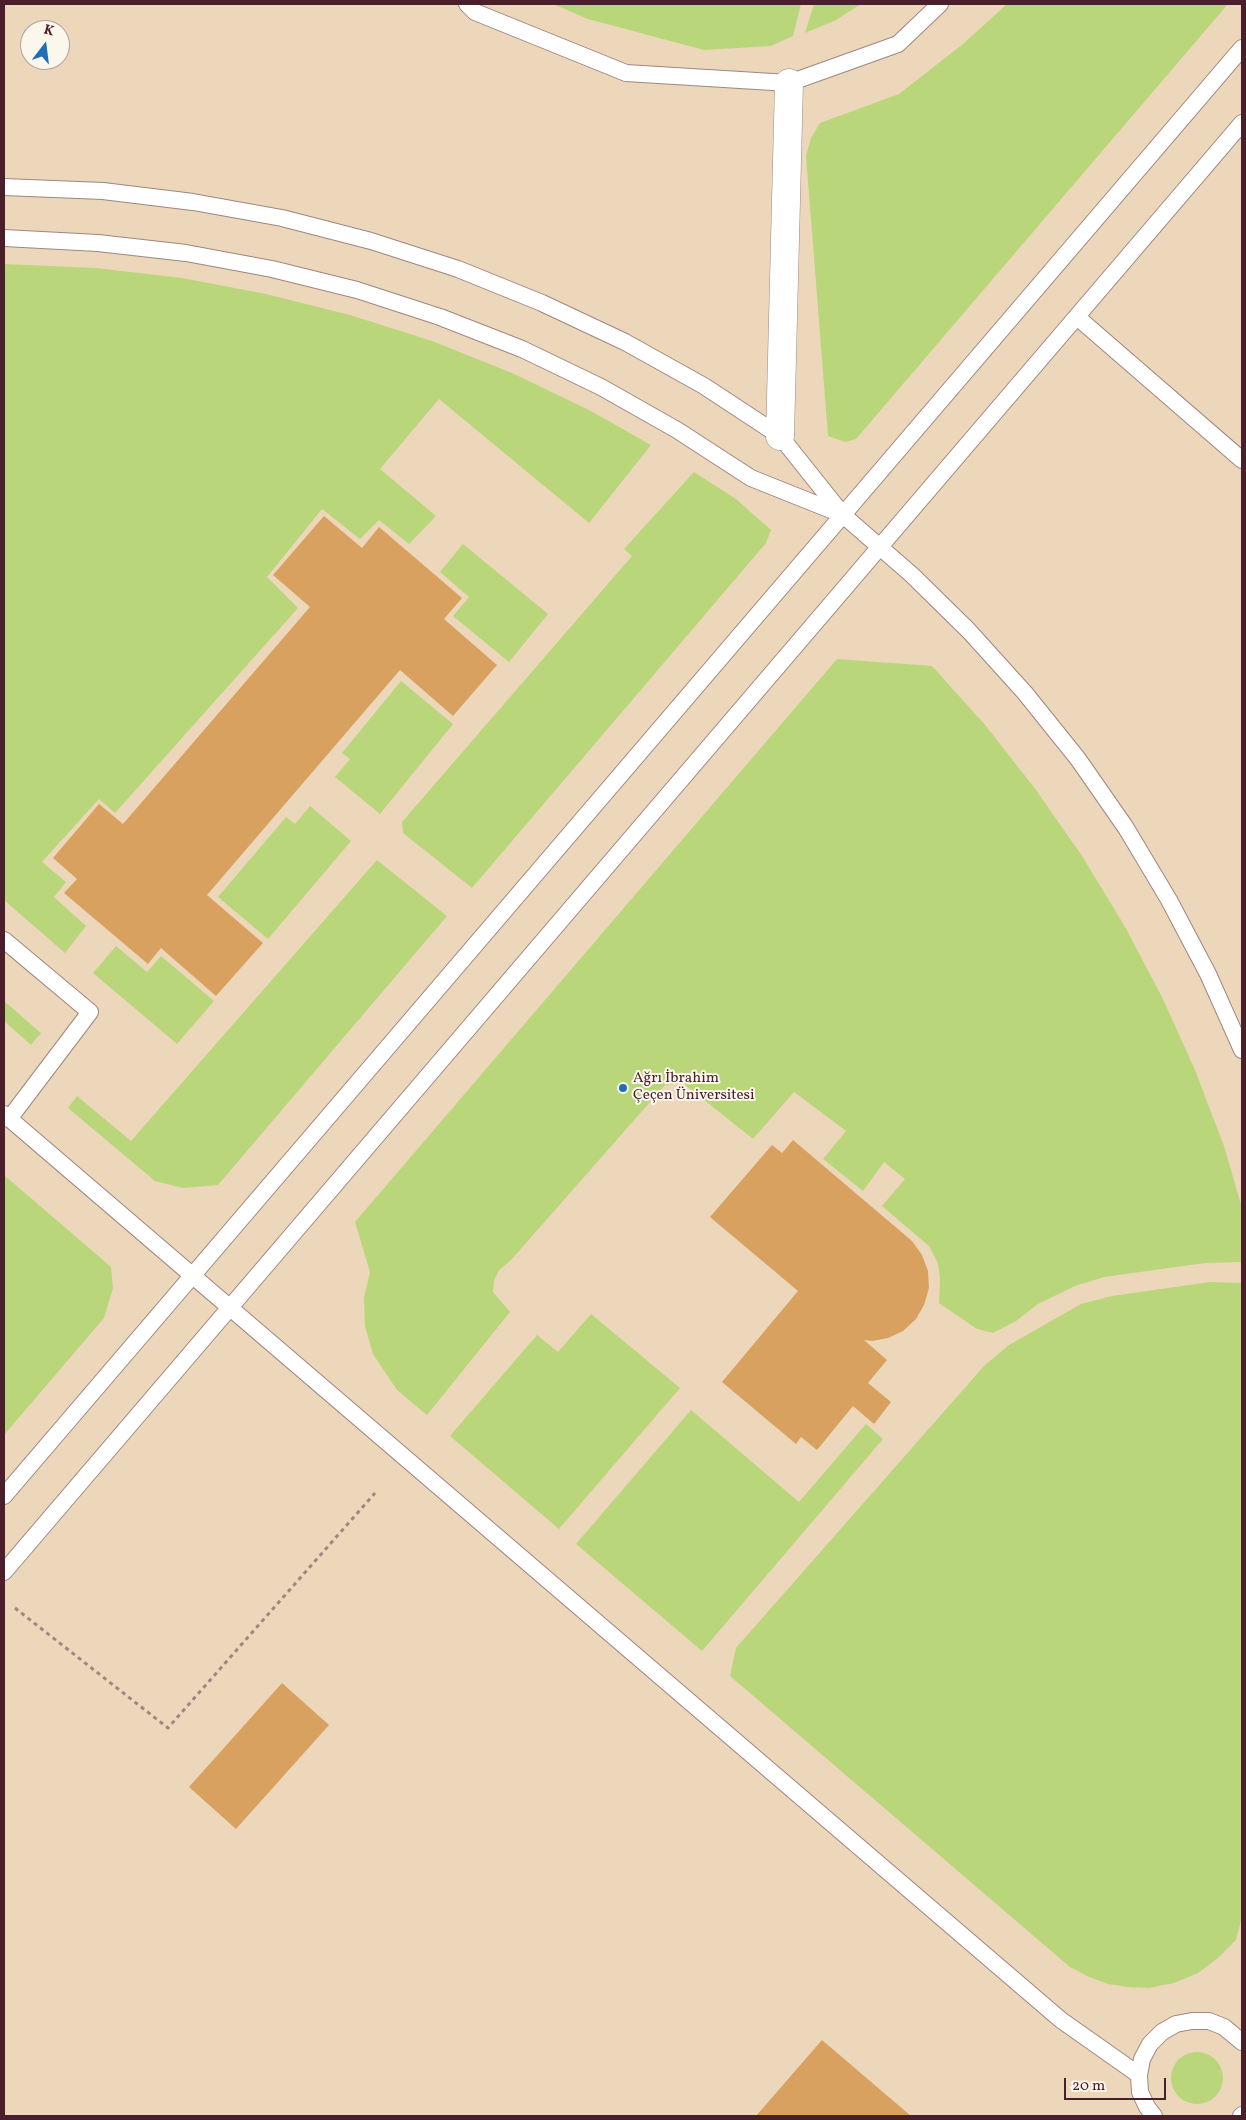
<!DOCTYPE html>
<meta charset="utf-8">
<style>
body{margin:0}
#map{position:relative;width:1246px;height:2120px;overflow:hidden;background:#f4ecd7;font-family:Vollkorn,serif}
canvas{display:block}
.frame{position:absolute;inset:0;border:5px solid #4a1f2b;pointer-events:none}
.north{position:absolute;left:20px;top:20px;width:50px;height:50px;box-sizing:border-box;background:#fbf7ec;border:1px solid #b4a19f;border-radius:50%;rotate:15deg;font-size:14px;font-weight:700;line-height:20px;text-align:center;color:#4a1f2b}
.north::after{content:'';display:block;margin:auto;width:18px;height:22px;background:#1f6fb2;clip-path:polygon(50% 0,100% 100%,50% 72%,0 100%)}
.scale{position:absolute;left:1064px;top:2078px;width:102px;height:22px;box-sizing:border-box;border:2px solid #4a1f2b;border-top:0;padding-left:6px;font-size:15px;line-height:18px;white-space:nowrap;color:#4a1f2b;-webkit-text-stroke:4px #fbf7ec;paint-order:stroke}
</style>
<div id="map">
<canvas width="1246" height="2120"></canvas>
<div class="frame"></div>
<div class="north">K</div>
<div class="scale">20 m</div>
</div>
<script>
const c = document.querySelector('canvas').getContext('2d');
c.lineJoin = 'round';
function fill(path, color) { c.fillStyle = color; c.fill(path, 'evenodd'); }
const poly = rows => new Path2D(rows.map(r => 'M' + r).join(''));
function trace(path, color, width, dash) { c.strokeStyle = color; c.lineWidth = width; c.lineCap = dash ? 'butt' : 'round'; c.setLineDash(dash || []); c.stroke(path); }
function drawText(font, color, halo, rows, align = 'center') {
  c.font = font + ' Vollkorn,serif'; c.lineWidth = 4; c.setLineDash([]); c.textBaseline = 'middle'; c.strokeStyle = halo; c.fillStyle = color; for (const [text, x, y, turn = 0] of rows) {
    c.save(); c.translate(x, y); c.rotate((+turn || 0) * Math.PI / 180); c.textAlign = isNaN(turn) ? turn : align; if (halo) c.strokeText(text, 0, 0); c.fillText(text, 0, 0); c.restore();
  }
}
fill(poly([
 [4,4,1242,4,1242,2116,4,2116],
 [30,30,60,30,60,60,30,60]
]), '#edd7ba');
fill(poly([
 [553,4,801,4,793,36,771,46,704,50,588,19],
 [814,4,861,4,836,20,805,33],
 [1007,4,1228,4,856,439,845,442,828,436,806,156,811,138,820,123,899,94,963,44],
 [4,264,96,268,182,278,266,294,350,315,432,341,512,373,589,410,651,445,589,523,439,399,380,469,436,516,409,544,379,520,360,539,322,509,267,577,298,608,115,813,99,799,42,862,66,882,54,897,86,926,65,953,4,900],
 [694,472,736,499,771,530,766,543,472,888,403,833,402,822,632,556,624,549],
 [463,544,548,614,509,662,453,616,469,597,440,572],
 [837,659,932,666,986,726,1036,790,1082,856,1124,925,1162,997,1195,1070,1224,1146,1242,1208,1242,1262,1205,1263,1104,1277,1075,1286,1038,1304,1016,1321,993,1333,977,1329,939,1303,940,1279,938,1263,929,1246,882,1206,905,1179,884,1162,863,1191,823,1159,846,1131,794,1092,753,1139,683,1083,665,1085,511,1260,499,1270,494,1281,493,1292,510,1312,427,1415,397,1390,373,1354,365,1326,364,1298,370,1272,355,1222],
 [401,681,453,724,380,814,335,777,350,759,342,753],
 [310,806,351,841,268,939,218,897,286,817,295,824],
 [377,860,447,916,218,1185,183,1188,155,1181,68,1108,77,1096,131,1141],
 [116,946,147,972,161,956,214,1001,177,1044,93,973],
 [4,1001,41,1033,31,1045,4,1021],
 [4,1175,111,1267,113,1288,104,1318,4,1435],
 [1210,1282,1242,1283,1242,1917,1236,1940,1218,1958,1198,1973,1174,1983,1149,1988,1128,1987,1108,1984,1089,1977,1070,1967,730,1676,736,1648,984,1366,1009,1345,1081,1304,1112,1296],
 [591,1314,680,1388,559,1529,450,1436,537,1335,558,1352],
 [691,1410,799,1502,866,1424,883,1439,702,1651,576,1544],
 '1171 2078a26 26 0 1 1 52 0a26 26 0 1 1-52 0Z'
]), '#bad67b');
fill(poly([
 [324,516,362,548,379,527,462,598,444,619,497,665,453,716,400,670,207,895,263,943,216,996,161,948,148,964,64,893,77,879,53,858,99,804,123,824,310,607,273,575],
 [793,1140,912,1241,922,1255,928,1271,929,1288,924,1305,916,1319,903,1331,888,1338,872,1341,864,1340,887,1360,868,1383,891,1402,874,1424,853,1406,817,1450,801,1437,796,1444,722,1382,798,1291,710,1217,772,1145,782,1153],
 [282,1683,329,1725,236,1829,189,1787],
 [822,2040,911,2116,756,2116]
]), '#d8a160');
const lane = poly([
 [467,4,475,12,626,73,789,83,898,44,940,4],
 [4,187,103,191,193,202,282,218,371,241,458,269,542,303,625,342,704,386,780,436,843,515,912,575,969,631,1025,693,1078,759,1126,828,1169,900,1208,974,1242,1050],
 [4,238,98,243,186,253,272,269,357,290,440,317,522,349,601,387,677,430,751,478,841,514],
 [1077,317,1242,460],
 [4,940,90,1012,9,1119],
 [4,1114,1061,2020,1139,2075],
 [4,1496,1242,48],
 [4,1572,1242,123],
 [1154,2116,1147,2107,1140,2092,1139,2075,1142,2059,1150,2044,1162,2032,1176,2024,1192,2021,1209,2021,1224,2027,1242,2042],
 [1241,2116,1242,2115]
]);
const street = poly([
 [780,436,789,83]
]);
trace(lane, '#9f8681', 18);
trace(street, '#9f8681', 29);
trace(poly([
 [15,1608,168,1728,375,1493]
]), '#9f8681', 3, [4, 4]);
trace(lane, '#fff', 16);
trace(street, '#fff', 28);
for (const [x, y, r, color] of [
 [623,1088,5,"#1f6fb2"]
]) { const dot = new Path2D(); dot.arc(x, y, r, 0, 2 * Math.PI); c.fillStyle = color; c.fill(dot); trace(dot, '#fbf7ec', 2); }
drawText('15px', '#4a1f2b', '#fbf7ec', [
 ["Ağrı İbrahim",633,1079],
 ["Çeçen Üniversitesi",633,1096]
], 'left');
</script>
